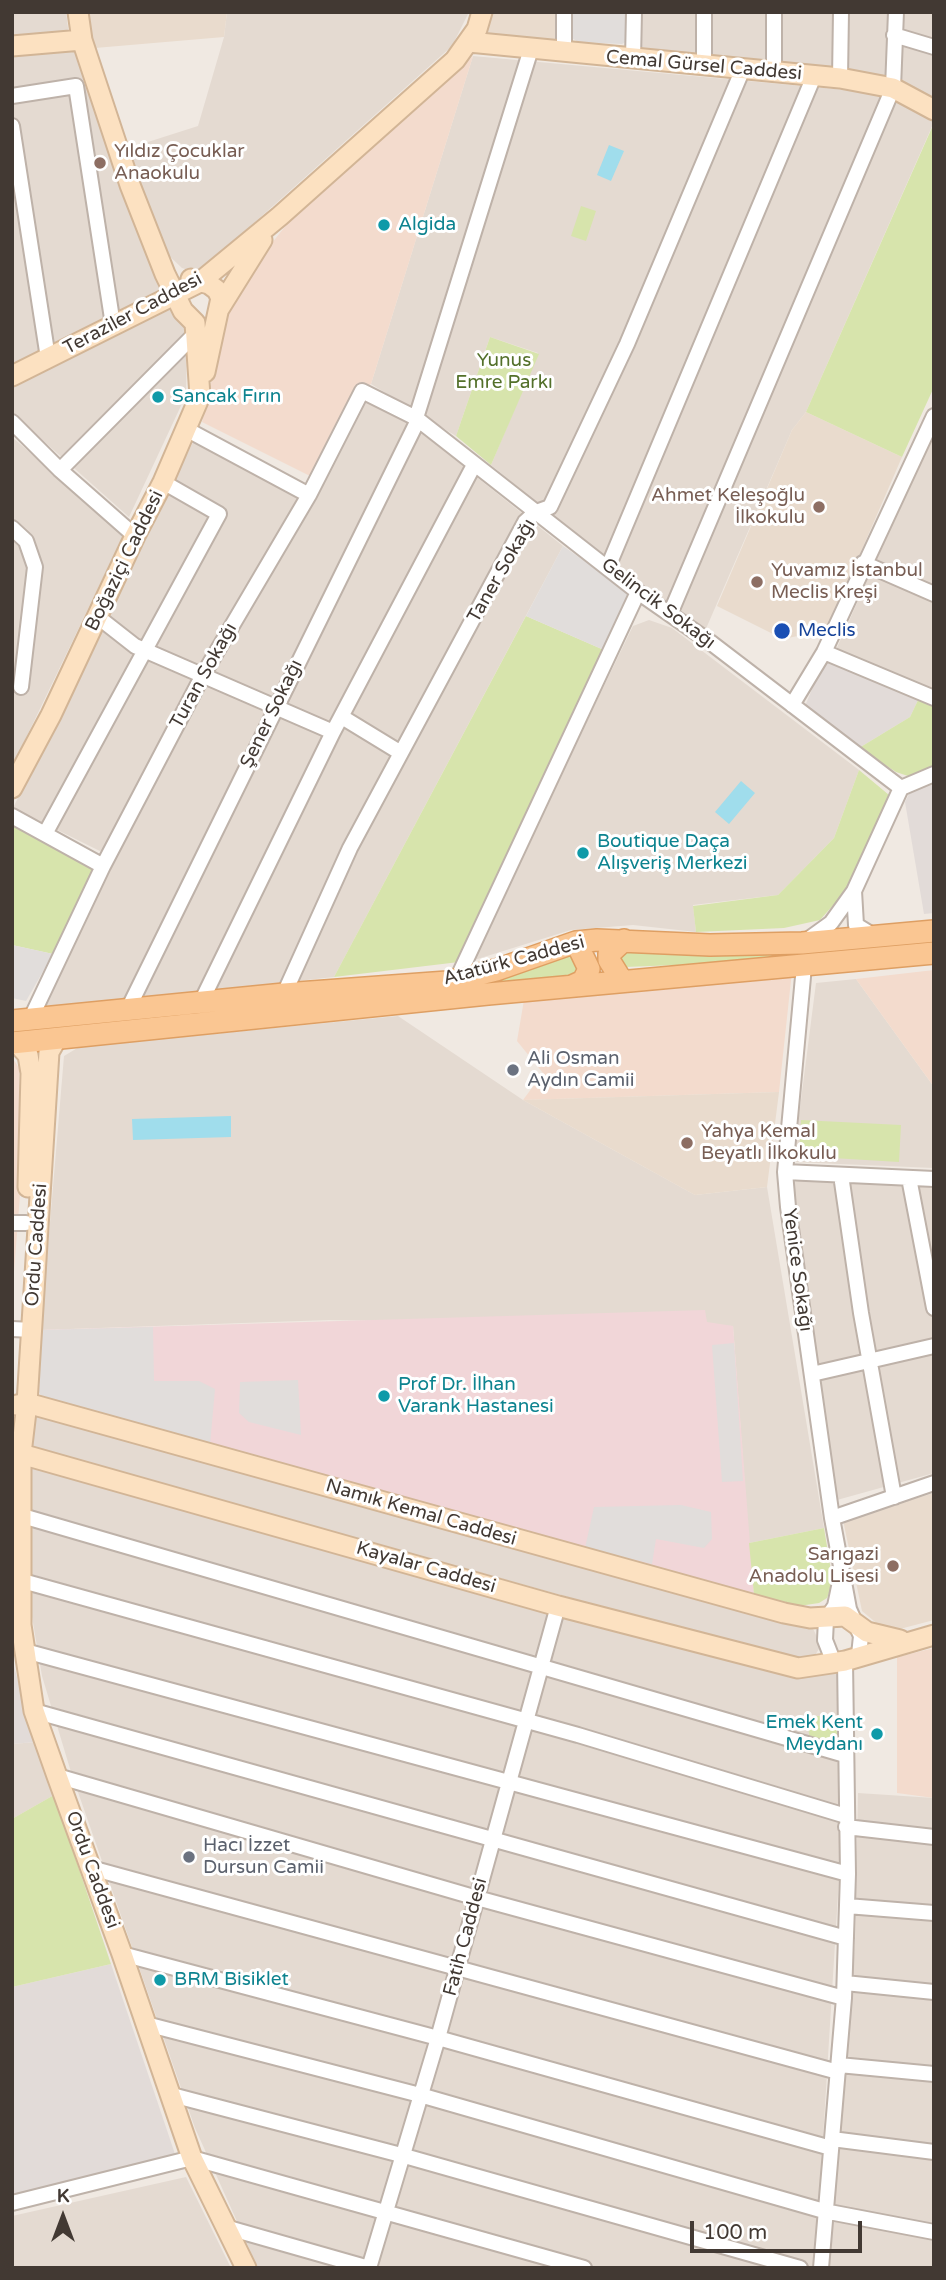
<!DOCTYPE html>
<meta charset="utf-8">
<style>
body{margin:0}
#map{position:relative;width:946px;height:2280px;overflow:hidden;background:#f0e9e2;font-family:"Varela Round",sans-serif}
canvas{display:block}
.frame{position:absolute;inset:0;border:14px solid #423933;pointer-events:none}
.north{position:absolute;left:28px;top:2182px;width:70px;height:70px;-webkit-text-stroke:5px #fff;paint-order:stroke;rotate:0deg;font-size:19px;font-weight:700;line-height:28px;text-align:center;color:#423933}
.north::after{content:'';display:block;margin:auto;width:24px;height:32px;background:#423933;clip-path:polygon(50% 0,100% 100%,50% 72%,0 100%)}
.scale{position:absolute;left:690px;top:2221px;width:172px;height:32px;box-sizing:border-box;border:4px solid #423933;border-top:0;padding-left:9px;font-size:21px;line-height:24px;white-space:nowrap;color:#423933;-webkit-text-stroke:5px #fff;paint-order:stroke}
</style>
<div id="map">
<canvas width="946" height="2280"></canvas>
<div class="frame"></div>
<div class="north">K</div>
<div class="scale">100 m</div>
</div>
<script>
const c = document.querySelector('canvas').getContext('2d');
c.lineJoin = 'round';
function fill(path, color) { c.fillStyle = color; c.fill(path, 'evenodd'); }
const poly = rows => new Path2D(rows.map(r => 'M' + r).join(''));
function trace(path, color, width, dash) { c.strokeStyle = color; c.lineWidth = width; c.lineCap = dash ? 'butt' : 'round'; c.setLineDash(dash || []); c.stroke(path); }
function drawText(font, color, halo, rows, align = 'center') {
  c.font = font + ' "Varela Round",sans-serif'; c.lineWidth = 6; c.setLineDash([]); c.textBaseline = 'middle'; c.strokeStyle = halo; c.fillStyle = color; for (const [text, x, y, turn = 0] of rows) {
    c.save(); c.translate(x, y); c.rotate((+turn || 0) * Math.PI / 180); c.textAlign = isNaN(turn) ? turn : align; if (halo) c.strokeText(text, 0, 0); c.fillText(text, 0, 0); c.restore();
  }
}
fill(poly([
 [12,12,66,12,69,36,12,40],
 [227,12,469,12,452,46,198,273,182,268,163,250,126,149,198,126,224,37],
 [639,12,934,12,934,104,637,51],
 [78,49,167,287,12,366,12,55],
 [473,56,879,93,934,122,806,412,792,430,705,631,660,603,491,465,538,353,490,337,456,436,371,384],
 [170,307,187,332,186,395,129,517,12,413,12,388],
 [364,398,409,423,563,546,334,977,41,1009,116,859,13,808,193,442,197,427,316,491],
 [934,432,934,694,835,652],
 [12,437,124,534,12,767],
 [649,620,672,628,859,770,834,838,778,895,693,905,696,932,633,925,571,930,471,961,633,626],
 [856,979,934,1087,934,1168,793,1162,816,983],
 [398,1016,523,1100,695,1195,767,1187,824,1528,749,1543,733,1326,329,1320,41,1330,64,1056,79,1047],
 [814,1178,934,1180,934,1473,837,1500,787,1183],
 [34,1409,811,1624,821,1646,809,1664,28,1447],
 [31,1460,838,1671,844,1797,815,2268,258,2268,195,2128,71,1772,42,1676,28,1593,28,1495],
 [35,1742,54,1795,12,1819,12,1744],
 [858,1793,934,1798,934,2268,828,2268,855,1943],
 [186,2177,231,2268,12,2268,12,2216]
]), '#e4dad1');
fill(poly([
 [473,56,371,384,360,390,312,477,202,422,225,320,252,268,299,209],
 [934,970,934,1087,856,979],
 [792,971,779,1092,523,1100,543,1073,517,1041,524,1000],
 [12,1057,19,1068,20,1195,12,1297],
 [934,1648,934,1798,897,1793,897,1657]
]), '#f3dbcd');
fill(poly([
 [825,658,920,696,910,717,859,748,805,706],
 [934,783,934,913,924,914,905,802,910,792],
 [12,1659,35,1742,12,1744],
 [111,1964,177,2160,12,2198,12,1987]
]), '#e2dbd8');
fill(poly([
 [86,12,227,12,224,37,95,48],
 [489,12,558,14,557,40,485,35],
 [806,412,902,457,827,630,783,639,717,606,792,430],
 [779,1092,767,1187,695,1195,523,1100],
 [934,1493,934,1620,896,1630,880,1626,862,1611,843,1520]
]), '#e9dbcd');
fill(poly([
 [705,1310,707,1322,733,1326,754,1595,210,1445,39,1392,41,1330]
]), '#f1d6d8');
fill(poly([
 [934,123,934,387,902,457,806,412],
 [581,206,596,211,586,241,571,236],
 [490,337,539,354,491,465,456,436],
 [526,616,604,650,459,962,334,977],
 [920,696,934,702,934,770,914,778,896,772,859,748,910,717],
 [859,770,889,795,850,886,820,920,784,928,696,932,693,906,778,895,834,838],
 [12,826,24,827,95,866,53,954,12,945],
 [827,948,828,954,703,964,625,967,617,963,623,950,730,955],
 [571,954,582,960,576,976,12,1031,12,1026,242,1003],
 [801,1120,901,1125,899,1162,799,1156],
 [824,1528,833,1583,827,1598,819,1603,799,1606,754,1595,749,1543],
 [807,1716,839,1716,840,1747,810,1743],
 [54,1795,111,1964,12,1987,12,1819]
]), '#d7e4ac');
fill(poly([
 [568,12,627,12,627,41,622,44,578,42,569,36],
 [563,546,630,593,604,650,526,616],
 [12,945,53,954,26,1001,12,998],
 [153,1327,154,1381,199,1381,215,1389,210,1445,42,1398,39,1392,41,1330],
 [734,1343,743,1481,722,1482,712,1345],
 [298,1380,301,1435,249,1422,239,1413,240,1382],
 [681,1505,711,1512,712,1539,704,1548,656,1539,652,1564,585,1548,594,1507]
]), '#e1dddb');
fill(poly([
 [609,145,624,151,611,181,597,175],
 [741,781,755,793,729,824,715,812],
 [231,1116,231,1137,133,1140,132,1119]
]), '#a0ddec');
const street = poly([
 [894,35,934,47],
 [564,52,564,12],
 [633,59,634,12],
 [704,65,704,12],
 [774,73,774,12],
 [840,78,841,12],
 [12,96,76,86,113,325],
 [12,126,48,358],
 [416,418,531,49],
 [12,422,60,470,135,536],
 [186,429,309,495],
 [60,470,196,333],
 [12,528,26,541,35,567,21,687],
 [863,563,934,594],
 [608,567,814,76],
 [670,614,893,88,896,12],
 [98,617,135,646,333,732],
 [824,652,934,698],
 [792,705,824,652,934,416],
 [342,717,401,753],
 [12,816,103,866],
 [45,834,219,514,163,482],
 [854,891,856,925,874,936],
 [806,941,831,923,854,891,901,788,934,774],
 [804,966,785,1172,788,1207,832,1518,849,1609,861,1636,859,1655],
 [457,979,638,592],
 [284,994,350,848,525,522,536,512,550,507,627,344,742,71],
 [201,1002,333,732,474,465],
 [128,1009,418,420],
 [30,1020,103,866,203,675,309,495,362,391,416,418,638,592,710,642,901,788],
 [785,1172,934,1179],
 [841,1175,861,1313,894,1497],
 [909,1178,934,1308],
 [12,1223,26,1223],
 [12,1329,32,1330],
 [812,1374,934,1346],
 [19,1515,845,1755],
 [832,1518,934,1483],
 [19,1580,578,1735,846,1816],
 [25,1651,848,1874],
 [834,1663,825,1640,826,1619,835,1606,840,1582],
 [34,1711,846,1938],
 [57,1776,477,1898,844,1998],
 [846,1827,934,1837],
 [91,1868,838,2072],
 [847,1906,934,1913],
 [122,1954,438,2038,831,2148],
 [845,1983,934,1992],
 [146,2024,420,2095,824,2211,934,2232],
 [839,2065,934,2074],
 [172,2095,401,2155,800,2268],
 [832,2139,934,2152],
 [12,2203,192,2158,584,2268],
 [225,2227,369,2268],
 [369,2268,438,2038,558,1606],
 [821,2268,844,1998,848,1874,845,1661]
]);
const secondary = poly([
 [78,12,82,40,130,185,165,274,183,311,195,323],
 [469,42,840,78,893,88,934,110],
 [12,46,82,40],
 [191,279,209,284,217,290,221,298,205,372],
 [219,309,262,240],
 [12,376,200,282,280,216,455,60,477,29,482,12],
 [12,788,51,715,135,536,163,482,200,396,195,323],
 [57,1038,49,1052,27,1403,21,1454,21,1625,34,1711,57,1776,122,1954,192,2158,246,2268],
 [16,1042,28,1055,31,1073,28,1187],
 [17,1405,27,1403,784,1613,810,1618,845,1616,867,1632,900,1640],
 [21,1454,558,1606,798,1668,845,1661,934,1635]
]);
const primary = poly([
 [622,981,609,960,609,954,624,940],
 [572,986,583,981,589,969,576,942],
 [12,1021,284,994,447,982,496,970,576,942,597,940,710,945,802,943,934,931],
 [12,1043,488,994,934,953]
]);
trace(street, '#beb2a9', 18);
trace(secondary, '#d2b596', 23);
trace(primary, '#de9f63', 24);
trace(street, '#fff', 14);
trace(secondary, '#fce1c1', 19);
trace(primary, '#fac692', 21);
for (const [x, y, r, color] of [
 [100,163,7,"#8d6e63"],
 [384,225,7,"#0f9aa8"],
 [158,397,7,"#0f9aa8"],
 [819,507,7,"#8d6e63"],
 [757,582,7,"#8d6e63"],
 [782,631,9,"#1a4fb4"],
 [583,853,7,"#0f9aa8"],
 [513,1070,7,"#6b7280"],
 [687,1143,7,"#8d6e63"],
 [384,1396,7,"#0f9aa8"],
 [893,1566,7,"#8d6e63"],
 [877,1734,7,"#0f9aa8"],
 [189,1857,7,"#6b7280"],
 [160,1980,7,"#0f9aa8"]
]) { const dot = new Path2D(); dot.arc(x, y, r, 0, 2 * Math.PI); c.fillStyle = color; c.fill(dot); trace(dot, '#fff', 2.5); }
drawText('19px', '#423933', '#fff', [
 ["Cemal Gürsel Caddesi",704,66,5],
 ["Teraziler Caddesi",133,314,-28],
 ["Boğaziçi Caddesi",125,561,-64],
 ["Taner Sokağı",502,571,-60],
 ["Gelincik Sokağı",658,604,37],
 ["Turan Sokağı",204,676,-61],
 ["Şener Sokağı",272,714,-64],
 ["Atatürk Caddesi",514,961,-15],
 ["Ordu Caddesi",37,1245,-86],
 ["Yenice Sokağı",797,1270,82],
 ["Namık Kemal Caddesi",421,1513,16],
 ["Kayalar Caddesi",426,1568,16],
 ["Ordu Caddesi",92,1870,70],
 ["Fatih Caddesi",466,1937,-75]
]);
drawText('19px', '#785e54', '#fff', [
 ["Yıldız Çocuklar",114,152],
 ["Anaokulu",114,174],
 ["Ahmet Keleşoğlu",805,496,"right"],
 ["İlkokulu",805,518,"right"],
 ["Yuvamız İstanbul",771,571],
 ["Meclis Kreşi",771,593],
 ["Yahya Kemal",701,1132],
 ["Beyatlı İlkokulu",701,1154],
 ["Sarıgazi",879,1555,"right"],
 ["Anadolu Lisesi",879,1577,"right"]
], 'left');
drawText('19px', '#0d838f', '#fff', [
 ["Algida",398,225],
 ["Sancak Fırın",172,397],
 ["Boutique Daça",597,842],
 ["Alışveriş Merkezi",597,864],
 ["Prof Dr. İlhan",398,1385],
 ["Varank Hastanesi",398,1407],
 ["Emek Kent",863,1723,"right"],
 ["Meydanı",863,1745,"right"],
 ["BRM Bisiklet",174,1980]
], 'left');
drawText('19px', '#53702a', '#fff', [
 ["Yunus",504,361],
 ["Emre Parkı",504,383]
]);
drawText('19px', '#164399', '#fff', [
 ["Meclis",798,631]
], 'left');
drawText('19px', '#5b616d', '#fff', [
 ["Ali Osman",527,1059],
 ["Aydın Camii",527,1081],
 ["Hacı İzzet",203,1846],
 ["Dursun Camii",203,1868]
], 'left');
</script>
